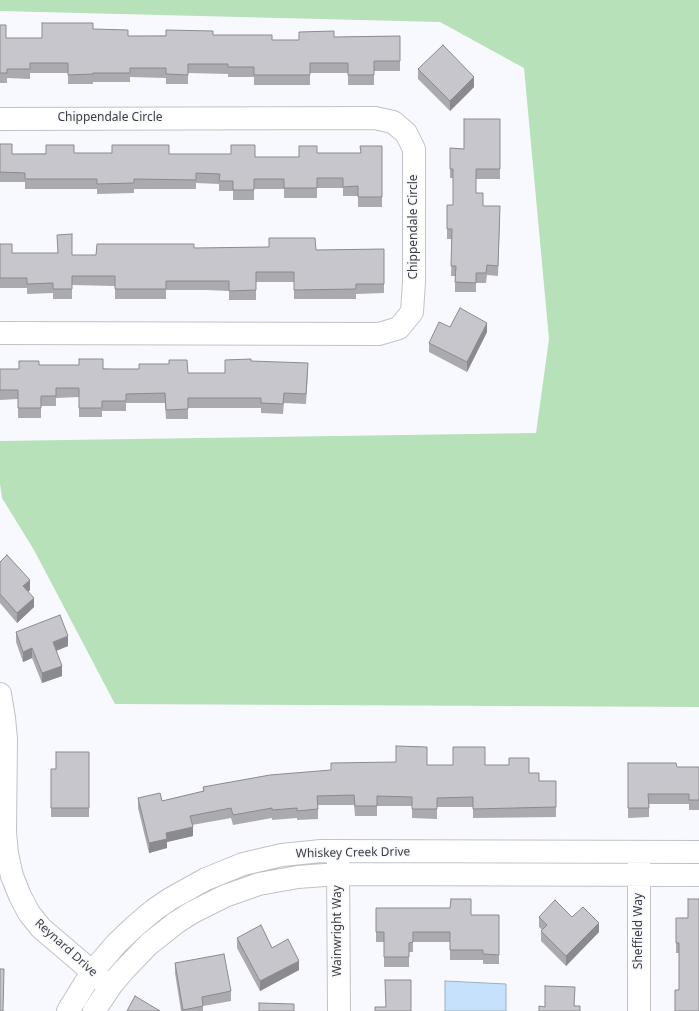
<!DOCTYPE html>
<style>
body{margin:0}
canvas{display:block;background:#f8f9fe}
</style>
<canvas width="699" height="1011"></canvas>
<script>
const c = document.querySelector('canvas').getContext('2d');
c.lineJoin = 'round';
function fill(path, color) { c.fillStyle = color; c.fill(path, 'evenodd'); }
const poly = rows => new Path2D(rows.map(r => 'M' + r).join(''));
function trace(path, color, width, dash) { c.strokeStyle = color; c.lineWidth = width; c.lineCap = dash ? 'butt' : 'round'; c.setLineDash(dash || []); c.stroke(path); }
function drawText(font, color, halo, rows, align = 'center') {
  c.font = font + ' "Noto Sans",sans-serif'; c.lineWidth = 3.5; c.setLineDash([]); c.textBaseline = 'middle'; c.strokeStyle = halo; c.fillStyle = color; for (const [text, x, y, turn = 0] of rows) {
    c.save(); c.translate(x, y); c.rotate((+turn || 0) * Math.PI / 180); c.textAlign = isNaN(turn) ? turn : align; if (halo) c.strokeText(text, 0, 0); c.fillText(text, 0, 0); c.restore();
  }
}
fill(poly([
 [0,0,699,0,699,707,115,704,34,550,2,498,0,484,0,441,536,433,549,339,524,68,440,22,0,11]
]), '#b7e1b8');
const water = poly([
 [445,981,506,984,506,1011,445,1011,445,981]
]);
fill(water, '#c5e1fb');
trace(water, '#9cb0c3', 1);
const minor = poly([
 [0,119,375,118,393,122,406,133,414,149,414,282,412,312,399,328,379,334,0,333],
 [0,694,4,718,6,739,5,832,7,854,12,876,20,896,29,913,41,928,103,981],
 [338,860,339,1011],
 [68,1011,92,972,117,943,135,926,154,910,170,899,206,879,243,864,282,855,321,851,699,852],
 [94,1011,112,984,124,970,149,944,177,922,193,912,225,896,259,884,298,877,338,874,699,875],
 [639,1011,639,860]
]);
trace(minor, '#c1c2c8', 24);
trace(minor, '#fff', 22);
fill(poly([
 [0,25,6,38,42,38,93,29,128,36,213,35,272,40,299,40,334,37,400,36,400,71,374,71,374,85,348,85,348,73,310,73,310,85,254,85,254,77,228,77,228,74,188,73,188,84,166,84,166,78,130,77,130,82,93,82,93,84,68,84,68,73,30,73,30,79,7,78,7,83,0,83],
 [418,69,474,87,450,111,418,79],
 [500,119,500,179,476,179,476,193,483,206,500,216,498,276,487,275,486,283,476,283,476,292,455,292,455,276,451,276,452,239,447,239,447,205,453,205,453,178,450,178,450,148,464,149],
 [0,144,12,154,74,153,169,154,255,157,299,157,317,153,360,153,382,146,382,207,358,207,358,196,343,196,343,188,317,188,317,198,284,198,284,189,254,189,254,200,233,200,233,191,219,191,219,184,196,183,196,189,134,189,134,193,97,194,97,189,25,189,25,182,0,182],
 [0,244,12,253,72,255,96,255,194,248,316,250,384,249,384,293,356,294,356,299,294,299,294,282,256,282,256,300,229,300,229,291,206,290,166,290,166,299,115,299,115,286,72,285,72,299,53,299,53,293,27,294,27,288,0,288],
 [487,332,467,372,429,352,429,343],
 [251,361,308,372,306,404,284,403,283,414,261,413,261,408,188,408,188,419,166,419,165,403,126,403,126,411,102,411,102,417,79,417,79,397,56,398,56,406,41,406,41,418,18,418,18,399,0,400,0,369,19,369,39,365,188,373,225,373],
 [0,562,30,590,28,592,34,607,17,623,0,603],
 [16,632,68,646,56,651,62,676,42,683,32,658,23,662,16,642],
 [89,752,89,817,51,817,51,769,56,769],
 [628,763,677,767,699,767,699,810,689,810,689,804,649,804,649,817,628,818],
 [427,765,485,765,529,773,539,781,556,781,556,817,473,818,473,807,437,807,437,819,412,818,412,806,377,806,377,816,355,816,354,805,318,805,318,819,297,820,297,818,272,820,272,818,233,825,231,818,192,825,193,836,167,842,167,848,149,853,138,808,138,798,162,801,203,791,203,787],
 [699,899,679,990,679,953,676,953,676,918,688,918],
 [376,908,471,915,499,915,499,964,483,964,483,960,450,960,450,942,413,942,413,952,409,952,409,967,384,967,384,942,376,942],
 [539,917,572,917,599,932,566,966,541,941,541,931,542,930,539,927],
 [237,938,272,948,299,970,260,991,237,948],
 [175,963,231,991,231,1001,203,1006,203,1011,181,1011,175,973]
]), '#aaaaaf');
fill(poly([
 [474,77,474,87,450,111,450,101],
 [487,323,487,332,467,372,467,362],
 [30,580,30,590,23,596,23,586],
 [34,598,34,607,17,623,17,613],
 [68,636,68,646,53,652,53,642],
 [32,648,32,658,23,662,23,652],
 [62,666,62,676,42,683,42,673],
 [193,827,193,836,167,842,167,848,149,853,149,843,166,833],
 [599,923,599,932,566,966,566,956],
 [299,961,299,970,260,991,260,981]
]), '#8b8b8f');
const building = poly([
 [42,23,93,23,93,29,128,30,128,36,166,36,166,30,213,31,213,35,272,35,272,40,299,40,299,32,334,31,334,37,400,36,400,61,374,61,374,75,348,75,348,63,310,63,310,75,254,75,254,67,228,67,228,64,188,64,188,75,166,74,166,68,130,68,130,73,93,73,93,74,68,75,68,63,30,63,30,69,7,69,7,73,0,73,0,25,6,25,6,38,42,38,42,23],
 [443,45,474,77,450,101,418,69,443,45],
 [464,119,500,119,500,169,476,169,476,193,483,193,483,206,500,206,498,266,487,265,486,273,476,273,476,283,455,282,456,266,451,266,452,229,447,229,447,205,453,205,453,169,450,169,450,148,464,149,464,119],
 [0,144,12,144,12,154,46,154,46,145,74,145,74,153,112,153,112,145,169,145,169,154,231,154,231,145,255,145,255,157,299,157,299,146,317,146,317,153,361,153,360,146,382,146,382,197,358,197,358,186,343,187,343,178,317,178,317,188,284,188,284,179,254,179,254,190,233,190,233,181,219,181,220,174,196,173,196,180,134,179,134,183,97,184,97,179,25,179,25,173,0,172,0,144],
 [72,234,72,255,96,255,97,244,194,244,194,248,269,247,269,238,315,238,316,250,384,249,384,284,356,284,356,289,294,290,294,272,256,272,256,290,229,291,229,281,166,281,166,289,115,289,115,276,72,276,72,289,53,289,53,283,27,284,27,278,0,278,0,244,12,244,12,253,58,253,57,235,72,234],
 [460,308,487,323,467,362,429,343,439,322,450,327,460,308],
 [79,359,103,359,103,369,139,369,139,364,169,364,169,360,187,360,188,373,225,373,225,360,251,359,251,361,308,363,306,394,284,393,283,404,261,403,261,398,188,398,188,409,166,410,165,393,126,394,126,401,102,401,102,408,79,408,79,388,56,388,56,396,41,396,41,408,18,408,18,390,0,390,0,369,19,369,19,361,39,361,39,365,79,365,79,359],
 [7,555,30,580,23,586,34,598,17,613,0,594,0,562,7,555],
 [60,615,68,636,53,642,62,666,42,673,32,648,23,652,16,632,60,615],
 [396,746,427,747,427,765,453,765,453,747,485,747,485,765,509,765,509,758,529,758,529,773,539,773,539,781,556,781,556,807,473,809,473,797,437,798,437,809,412,809,412,797,377,796,377,806,355,806,354,795,317,796,318,809,297,811,297,808,272,810,272,808,233,815,231,808,190,816,193,827,166,833,167,839,149,843,138,798,160,793,162,801,204,791,203,787,270,775,331,770,331,763,396,762,396,746],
 [56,752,89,752,89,808,51,808,51,769,56,769,56,752],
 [628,763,676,763,677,767,699,767,699,800,689,800,689,794,648,794,649,808,628,808,628,763],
 [451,899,471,899,471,915,499,915,499,955,483,954,483,950,450,950,450,932,413,932,413,942,409,943,409,957,384,957,384,932,376,932,376,908,450,908,451,899],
 [688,899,699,899,699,1011,675,1011,675,990,679,990,679,943,676,943,676,918,688,918,688,899],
 [555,900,572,917,583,907,599,923,566,956,541,931,547,925,539,917,555,900],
 [261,925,272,948,288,939,299,961,260,981,237,938,261,925],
 [224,954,231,991,202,997,203,1006,183,1010,175,963,224,954],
 [0,969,4,969,3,1011,0,1011,0,969],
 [385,980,411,980,411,1011,375,1011,375,1007,386,1007,385,980],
 [545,986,575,987,574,1006,580,1006,580,1011,539,1011,539,1006,545,1007,545,986],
 [135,996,160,1011,127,1011,135,996],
 [259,1003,294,1004,294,1011,259,1011,259,1003]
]);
fill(building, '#c6c6cc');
trace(building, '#8b8b8f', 1);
drawText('12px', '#3c3d3f', '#f8f9fe', [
 ["Chippendale Circle",110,118],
 ["Chippendale Circle",414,227,-90],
 ["Whiskey Creek Drive",353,853,-1],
 ["Wainwright Way",338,931,-90],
 ["Sheffield Way",639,931,-90],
 ["Reynard Drive",66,948,42]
]);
</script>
